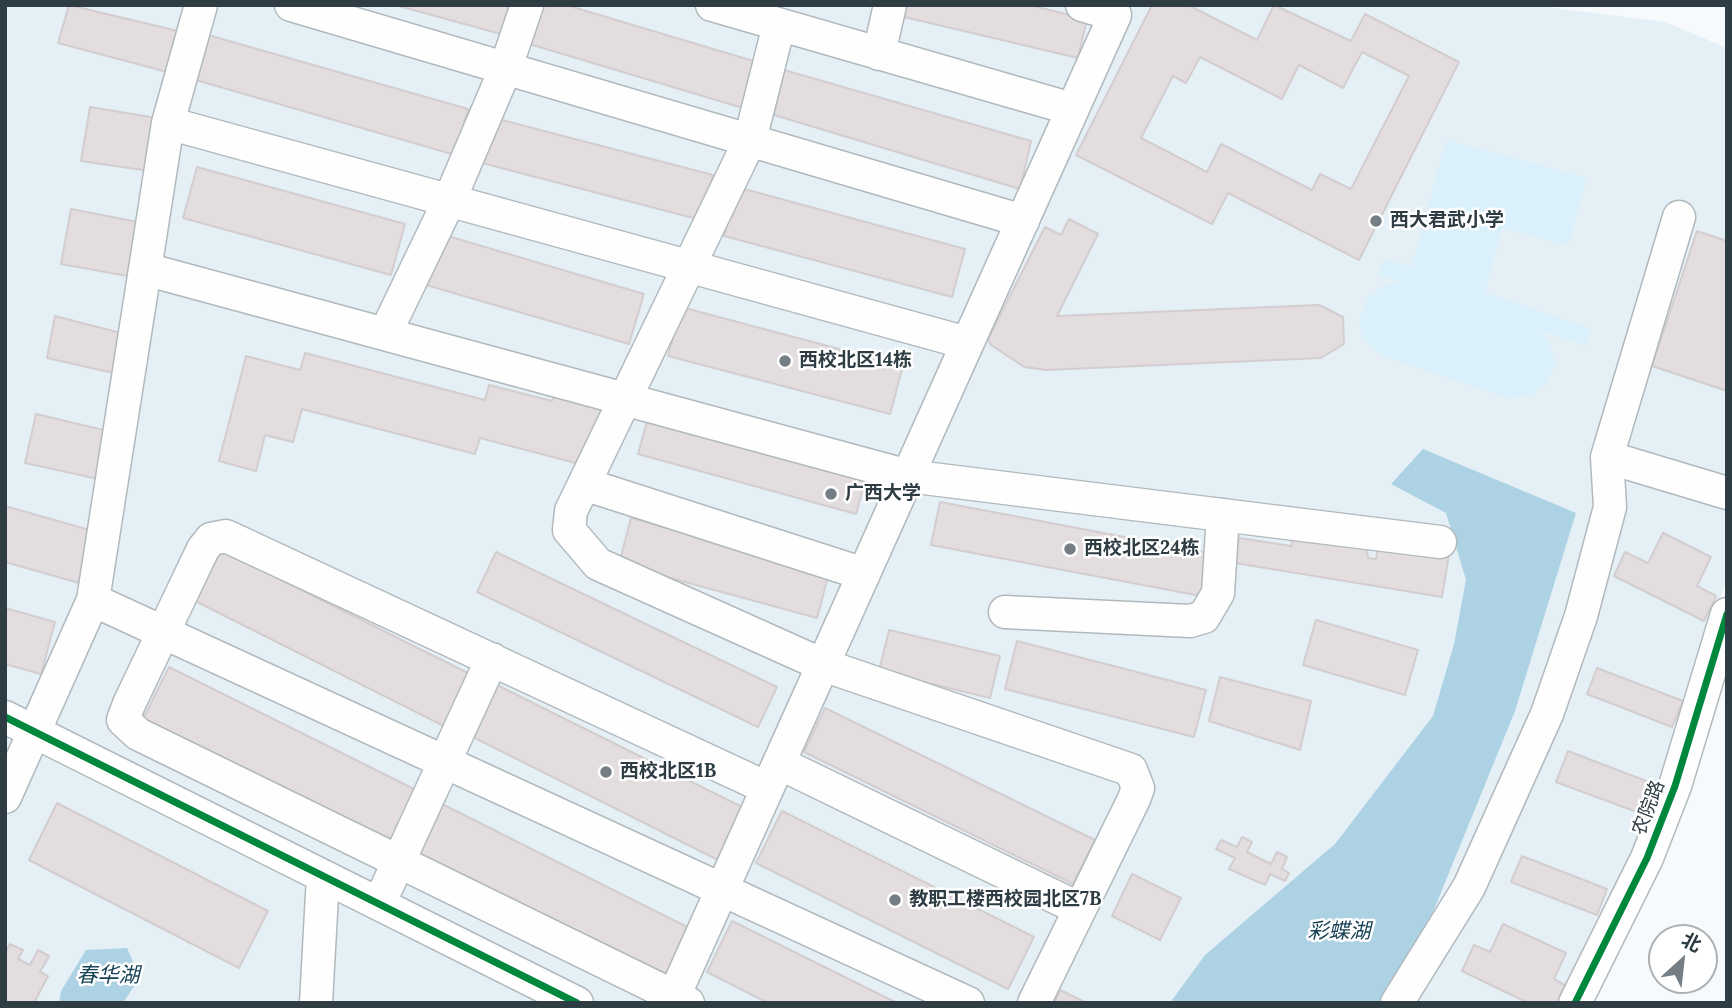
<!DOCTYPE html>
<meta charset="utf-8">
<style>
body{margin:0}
#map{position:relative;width:1732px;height:1008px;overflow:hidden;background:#f6fafc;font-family:Lora,"Noto Sans SC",serif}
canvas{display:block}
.frame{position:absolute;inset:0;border:7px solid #2e3c43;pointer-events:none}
.north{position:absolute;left:1648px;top:924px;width:70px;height:70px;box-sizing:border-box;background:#fff;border:2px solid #abb1b4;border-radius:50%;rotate:27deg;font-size:19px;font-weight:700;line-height:28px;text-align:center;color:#2e3c43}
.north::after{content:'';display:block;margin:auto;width:24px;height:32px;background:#747e84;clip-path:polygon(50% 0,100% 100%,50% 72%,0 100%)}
</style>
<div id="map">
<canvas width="1732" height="1008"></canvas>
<div class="frame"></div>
<div class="north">北</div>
</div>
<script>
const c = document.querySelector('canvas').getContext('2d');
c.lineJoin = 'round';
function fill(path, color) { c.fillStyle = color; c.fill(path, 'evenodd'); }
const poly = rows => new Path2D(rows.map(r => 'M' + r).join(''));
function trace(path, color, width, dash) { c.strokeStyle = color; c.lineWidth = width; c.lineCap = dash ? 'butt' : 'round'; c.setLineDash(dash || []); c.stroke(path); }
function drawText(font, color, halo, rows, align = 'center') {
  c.font = font + ' Lora,"Noto Sans SC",serif'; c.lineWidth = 5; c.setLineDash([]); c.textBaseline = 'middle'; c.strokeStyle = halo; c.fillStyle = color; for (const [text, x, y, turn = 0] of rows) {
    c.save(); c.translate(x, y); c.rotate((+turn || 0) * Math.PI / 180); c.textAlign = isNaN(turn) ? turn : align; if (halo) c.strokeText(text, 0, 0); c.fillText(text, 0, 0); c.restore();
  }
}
fill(poly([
 [5,5,1530,5,1665,22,1727,48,1727,576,1666,782,1565,1003,5,1003]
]), '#e4f0f6');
fill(poly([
 [1446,140,1587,178,1568,245,1502,228,1485,292,1591,329,1585,345,1536,329,1548,341,1555,361,1548,382,1531,396,1508,398,1383,356,1363,337,1359,323,1366,300,1384,285,1403,283,1379,275,1385,259,1412,267]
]), '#daf0fb');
fill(poly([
 [1423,449,1576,513,1515,711,1433,912,1379,1003,1170,1003,1205,955,1335,844,1433,716,1454,644,1466,580,1446,513,1391,484],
 [127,948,140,977,123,1003,59,1003,61,991,86,950]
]), '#add2e4');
const building = poly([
 [69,5,182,32,171,73,58,43,69,5],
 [395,5,509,5,501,34,395,5],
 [538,5,566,5,760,63,746,109,526,43,538,5],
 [899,5,1029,5,1087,19,1078,58,896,15,899,5],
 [1152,5,1188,5,1257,40,1274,5,1351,41,1365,14,1459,62,1359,260,1228,193,1212,224,1076,155,1152,5],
 [1362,52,1409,76,1351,189,1320,174,1312,190,1221,144,1207,172,1141,138,1173,76,1186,83,1200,57,1282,99,1299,65,1343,88,1362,52],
 [208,35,468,109,455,155,196,80,208,35],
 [784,70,1031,141,1020,189,774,115,784,70],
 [90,107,157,118,149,171,81,161,90,107],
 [494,118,713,175,701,220,482,163,494,118],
 [197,167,405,224,391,275,183,218,197,167],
 [737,187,965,249,952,297,724,236,737,187],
 [71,209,143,223,133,277,61,264,71,209],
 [1069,219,1098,234,1057,316,1319,305,1343,317,1344,344,1321,358,1046,370,1024,367,991,345,988,339,1045,227,1061,235,1069,219],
 [1697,231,1727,241,1727,391,1652,366,1697,231],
 [441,234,644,294,629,344,426,285,441,234],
 [681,307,903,366,890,414,668,356,681,307],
 [55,316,125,334,118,374,47,358,55,316],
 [305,353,485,400,489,385,552,401,556,389,604,401,587,466,480,438,475,454,302,409,293,442,265,435,256,471,219,461,246,356,300,370,305,353],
 [36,414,108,431,98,479,25,463,36,414],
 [649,414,867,475,856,514,638,454,649,414],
 [940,502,1209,553,1201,596,931,545,940,502],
 [5,506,100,533,86,585,5,562,5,506],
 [631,518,829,573,817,618,619,564,631,518],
 [1294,530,1366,541,1368,558,1376,559,1379,542,1449,554,1442,597,1235,563,1239,538,1291,546,1294,530],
 [1663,533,1711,557,1697,586,1716,596,1704,621,1614,576,1625,552,1648,563,1663,533],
 [221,550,474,676,448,728,195,601,221,550],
 [496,552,777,687,758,727,477,592,496,552],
 [5,608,55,622,41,674,5,664,5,608],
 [1316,620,1418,650,1405,695,1303,665,1316,620],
 [889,630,1000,656,990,698,879,671,889,630],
 [1017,641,1206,690,1194,737,1005,689,1017,641],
 [169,667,422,793,396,845,143,719,169,667],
 [1597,668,1683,701,1672,727,1587,694,1597,668],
 [1220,677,1311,701,1300,750,1209,721,1220,677],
 [493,683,746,809,720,861,467,734,493,683],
 [825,708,1095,840,1073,884,804,752,825,708],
 [1568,751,1654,784,1642,814,1556,782,1568,751],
 [57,803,268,911,239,968,29,860,57,803],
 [442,804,695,931,669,982,416,856,442,804],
 [782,811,1034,937,1008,989,756,863,782,811],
 [1242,837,1252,842,1247,852,1271,864,1277,852,1287,857,1282,869,1289,873,1285,881,1270,874,1265,885,1229,869,1235,858,1216,849,1221,840,1237,847,1242,837],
 [1522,856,1607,889,1597,915,1511,882,1522,856],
 [1132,874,1181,898,1160,940,1112,916,1132,874],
 [732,921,897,1003,768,1003,707,972,732,921],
 [1503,924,1566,953,1554,979,1567,986,1559,1003,1528,1003,1462,971,1474,945,1490,952,1503,924],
 [10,944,23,950,18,959,30,965,38,950,49,956,40,972,48,976,34,1003,5,1003,5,953,10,944],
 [1060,990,1087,1003,1054,1003,1060,990]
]);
fill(building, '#e3dddf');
trace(building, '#d3cdcf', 2);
const minor = poly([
 [291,5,1023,221],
 [712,5,1072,109],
 [779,25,750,140,571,511,569,530,598,564,823,665,1131,770,1138,788,1134,799,1034,1003],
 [879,54,890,5],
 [168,123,967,343],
 [145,269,908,476,1440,542],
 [385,334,450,199,505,70,527,5],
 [1607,457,1727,493],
 [584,484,864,574],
 [93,600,968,1003],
 [1005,612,1190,621,1204,617,1218,593,1223,515],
 [5,717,577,1003],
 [779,763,1080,909],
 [5,797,93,600,168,123,201,5],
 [379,904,492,659],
 [316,1003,323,876],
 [671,1003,1115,15,1082,5],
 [688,1003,138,734,123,720,129,704,203,549,211,539,226,536,767,788],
 [1397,1003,1469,887,1547,714,1581,616,1610,507,1607,457,1679,217],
 [1575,1003,1647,858,1675,786,1727,614]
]);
trace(minor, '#b1b9bd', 35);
trace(minor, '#fefeff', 32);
trace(poly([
 [5,717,577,1003],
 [1575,1003,1647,858,1675,786,1727,614]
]), '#00873e', 7);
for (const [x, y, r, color] of [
 [1376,221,7,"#747e84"],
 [785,361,7,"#747e84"],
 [831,494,7,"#747e84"],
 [1070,549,7,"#747e84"],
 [606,772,7,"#747e84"],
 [895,900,7,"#747e84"]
]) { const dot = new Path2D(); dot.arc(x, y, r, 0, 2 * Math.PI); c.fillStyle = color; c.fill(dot); trace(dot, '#fff', 2.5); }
drawText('bold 19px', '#2e3c43', '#fff', [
 ["西大君武小学",1390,221],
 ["西校北区14栋",799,361],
 ["广西大学",845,494],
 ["西校北区24栋",1084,549],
 ["西校北区1B",620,772],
 ["教职工楼西校园北区7B",909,900]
], 'left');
drawText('19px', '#2e3c43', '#fff', [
 ["农院路",1649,808,-69]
]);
drawText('italic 21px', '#174154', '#fff', [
 ["彩蝶湖",1339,932],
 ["春华湖",108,976]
]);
</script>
